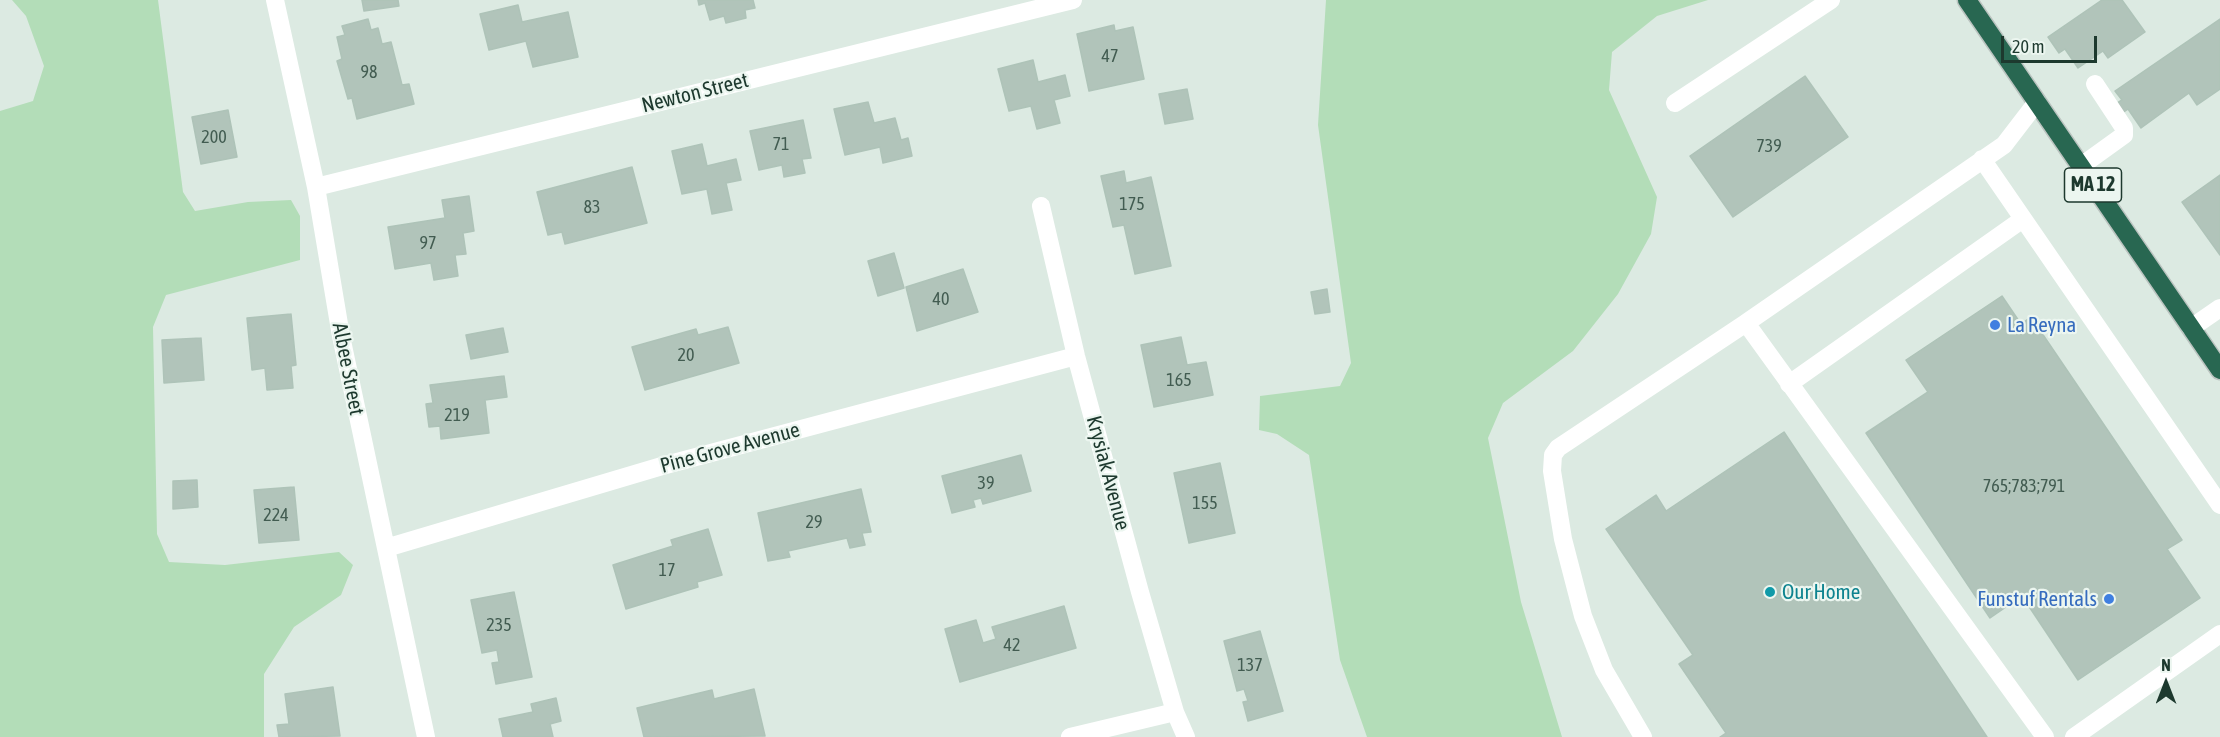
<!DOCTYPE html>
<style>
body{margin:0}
#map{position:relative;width:2220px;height:737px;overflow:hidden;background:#dceae2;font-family:"Asap Condensed",sans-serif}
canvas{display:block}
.north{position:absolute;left:2136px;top:653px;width:60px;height:60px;-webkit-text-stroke:4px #ecf6f0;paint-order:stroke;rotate:0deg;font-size:16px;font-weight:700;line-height:24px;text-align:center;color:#1d392e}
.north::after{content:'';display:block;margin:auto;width:21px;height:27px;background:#1d392e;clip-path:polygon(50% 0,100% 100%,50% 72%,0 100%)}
.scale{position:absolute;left:2001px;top:36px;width:96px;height:27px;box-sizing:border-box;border:3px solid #1d392e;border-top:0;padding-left:8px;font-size:18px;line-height:21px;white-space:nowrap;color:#1d392e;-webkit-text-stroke:4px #ecf6f0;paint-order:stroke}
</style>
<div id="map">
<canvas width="2220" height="737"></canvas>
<div class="north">N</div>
<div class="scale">20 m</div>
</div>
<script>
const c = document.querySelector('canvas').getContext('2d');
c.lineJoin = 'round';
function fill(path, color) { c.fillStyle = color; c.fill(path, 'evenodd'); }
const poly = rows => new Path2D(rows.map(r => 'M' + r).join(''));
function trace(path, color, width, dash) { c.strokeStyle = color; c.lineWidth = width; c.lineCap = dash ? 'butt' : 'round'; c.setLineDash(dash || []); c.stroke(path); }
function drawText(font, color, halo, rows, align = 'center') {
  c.font = font + ' "Asap Condensed",sans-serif'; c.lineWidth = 4.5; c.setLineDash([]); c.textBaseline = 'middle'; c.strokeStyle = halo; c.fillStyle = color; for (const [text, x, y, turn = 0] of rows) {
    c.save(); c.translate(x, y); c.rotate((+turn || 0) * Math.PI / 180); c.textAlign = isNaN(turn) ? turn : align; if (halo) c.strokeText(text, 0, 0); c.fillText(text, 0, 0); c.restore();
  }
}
fill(poly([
 [12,0,158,0,183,192,195,211,248,202,291,200,300,216,300,260,166,295,153,327,157,534,169,562,225,565,339,552,353,565,341,595,294,627,264,674,264,737,0,737,0,111,33,101,44,66,26,16],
 [1326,0,1708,0,1657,16,1612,52,1609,90,1657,197,1651,234,1618,294,1573,351,1503,403,1488,438,1521,602,1562,737,1367,737,1340,660,1309,455,1277,434,1259,430,1260,396,1340,386,1351,363,1318,125]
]), '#b3ddb8');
const building = poly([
 [362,0,398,0,399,6,364,11,362,0],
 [698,0,753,0,755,8,745,10,746,18,726,23,724,16,710,20,705,3,699,5,698,0],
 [2102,0,2122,0,2145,32,2108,58,2103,51,2078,68,2065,49,2059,53,2048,37,2102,0],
 [518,5,522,22,568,12,578,57,533,67,526,41,489,50,480,14,518,5],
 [368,19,371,30,378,28,382,44,391,42,402,85,409,84,414,104,357,119,352,98,348,99,337,61,342,59,337,37,345,35,342,26,368,19],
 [2220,19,2220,89,2197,105,2189,93,2141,128,2128,109,2121,114,2114,105,2122,100,2115,91,2220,19],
 [1114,25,1115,31,1133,27,1144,79,1089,91,1077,34,1114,25],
 [1033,60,1038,82,1065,75,1070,96,1054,100,1060,123,1037,129,1031,106,1009,111,998,69,1033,60],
 [1805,76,1848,137,1733,217,1690,156,1805,76],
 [1187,89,1193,119,1165,124,1159,94,1187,89],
 [868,102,874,123,895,118,901,140,908,138,912,156,883,163,880,147,845,155,834,109,868,102],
 [228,110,237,157,201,164,192,117,228,110],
 [803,120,811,158,802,159,805,173,784,177,782,165,759,170,750,131,803,120],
 [702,144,707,166,736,159,741,180,726,183,732,210,712,214,707,189,682,194,672,151,702,144],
 [632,167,647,223,565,244,562,232,548,235,537,192,632,167],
 [1124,171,1126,183,1151,177,1171,266,1135,274,1124,225,1113,227,1101,176,1124,171],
 [2220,175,2220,255,2182,202,2220,175],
 [469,196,474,231,463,233,466,254,455,255,458,276,434,280,431,263,395,269,388,227,445,218,442,200,469,196],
 [894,253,904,288,878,296,868,261,894,253],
 [963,269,978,312,917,331,906,287,963,269],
 [1327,289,1330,312,1315,314,1311,292,1327,289],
 [2002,296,2021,324,2031,317,2182,540,2167,549,2200,598,2078,680,2022,596,1990,618,1866,433,1928,392,1906,360,2002,296],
 [291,314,296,365,291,366,293,388,267,390,265,368,252,370,247,318,291,314],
 [728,327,739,363,645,390,632,347,696,329,698,335,728,327],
 [503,328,508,352,471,359,466,335,503,328],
 [1181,337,1187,365,1206,362,1213,395,1154,407,1141,345,1181,337],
 [201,338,204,380,164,383,162,340,201,338],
 [504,376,507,397,485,400,489,433,441,439,440,426,429,427,426,404,433,403,430,385,504,376],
 [1784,432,1987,737,1720,737,1726,733,1679,664,1693,655,1606,529,1656,495,1666,511,1784,432],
 [1021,455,1031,491,983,504,981,498,973,500,975,507,952,513,942,476,1021,455],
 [1220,463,1235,533,1189,543,1174,473,1220,463],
 [197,480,198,507,173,509,173,481,197,480],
 [294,487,299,540,259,543,254,490,294,487],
 [861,489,871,532,862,533,865,545,850,548,847,538,788,551,790,557,768,561,758,513,861,489],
 [708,529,722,575,697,582,698,587,626,609,613,565,673,546,671,540,708,529],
 [514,592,532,677,496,684,492,663,499,662,497,650,482,653,471,600,514,592],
 [1064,606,1076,648,960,682,945,629,976,620,983,643,996,639,992,627,1064,606],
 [1260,631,1283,711,1248,721,1243,702,1248,701,1244,689,1237,691,1224,641,1260,631],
 [333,687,340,736,279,737,277,725,289,724,285,694,333,687],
 [754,689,765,736,644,737,637,708,712,690,714,699,754,689],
 [556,698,561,721,550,724,553,737,503,737,499,719,533,712,531,704,556,698]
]);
fill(building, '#b1c4ba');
trace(building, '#aec3b8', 1.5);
const highway = poly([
 [1967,0,2220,370]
]);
trace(highway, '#bbc4c0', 21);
trace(poly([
 [275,0,316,187,341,336,426,737],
 [2037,102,2004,145,1746,323,2045,737],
 [1675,103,1831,0],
 [1982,159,2220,505],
 [2081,166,2124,135,2124,128,2095,84],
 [316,187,1073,0],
 [1041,206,1076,356,1140,592,1175,712,1186,737],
 [2191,328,2220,308],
 [1789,384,2023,219],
 [386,548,662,466,1076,356],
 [1070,737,1175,712],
 [1643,737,1604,670,1583,616,1563,539,1552,471,1553,455,1558,448,1746,323],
 [2074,737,2220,634]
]), '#fff', 18);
trace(highway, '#286751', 18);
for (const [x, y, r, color] of [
 [1995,325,6,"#3f7fe0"],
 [1770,592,6,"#0f9aa8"],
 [2109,599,6,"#3f7fe0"]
]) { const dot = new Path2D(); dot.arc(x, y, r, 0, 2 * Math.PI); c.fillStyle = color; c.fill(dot); trace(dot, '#ecf6f0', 2); }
drawText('18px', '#425c51', null, [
 ["47",1110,56],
 ["98",369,72],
 ["200",214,137],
 ["71",781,144],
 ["739",1769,146],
 ["175",1132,204],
 ["83",592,207],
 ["97",428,243],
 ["40",941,299],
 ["20",686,355],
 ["165",1179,380],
 ["219",457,415],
 ["39",986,483],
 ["765;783;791",2024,486],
 ["155",1205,503],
 ["224",276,515],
 ["29",814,522],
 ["17",667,570],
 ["235",499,625],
 ["42",1012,645],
 ["137",1250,665]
]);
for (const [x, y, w] of [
 [2093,185,57]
]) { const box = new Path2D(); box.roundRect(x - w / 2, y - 17, w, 34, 4.5); c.fillStyle = '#ecf6f0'; c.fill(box); trace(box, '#1d392e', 1.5); }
drawText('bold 20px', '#1d392e', null, [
 ["MA 12",2093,185]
]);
drawText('21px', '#1d392e', '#ecf6f0', [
 ["Newton Street",695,93,-14],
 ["Albee Street",348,369,79],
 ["Pine Grove Avenue",730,448,-15],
 ["Krysiak Avenue",1108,473,75]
]);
drawText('21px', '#366cbe', '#ecf6f0', [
 ["La Reyna",2007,325],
 ["Funstuf Rentals",2097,599,"right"]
], 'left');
drawText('21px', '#0d838f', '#ecf6f0', [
 ["Our Home",1782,592]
], 'left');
</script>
